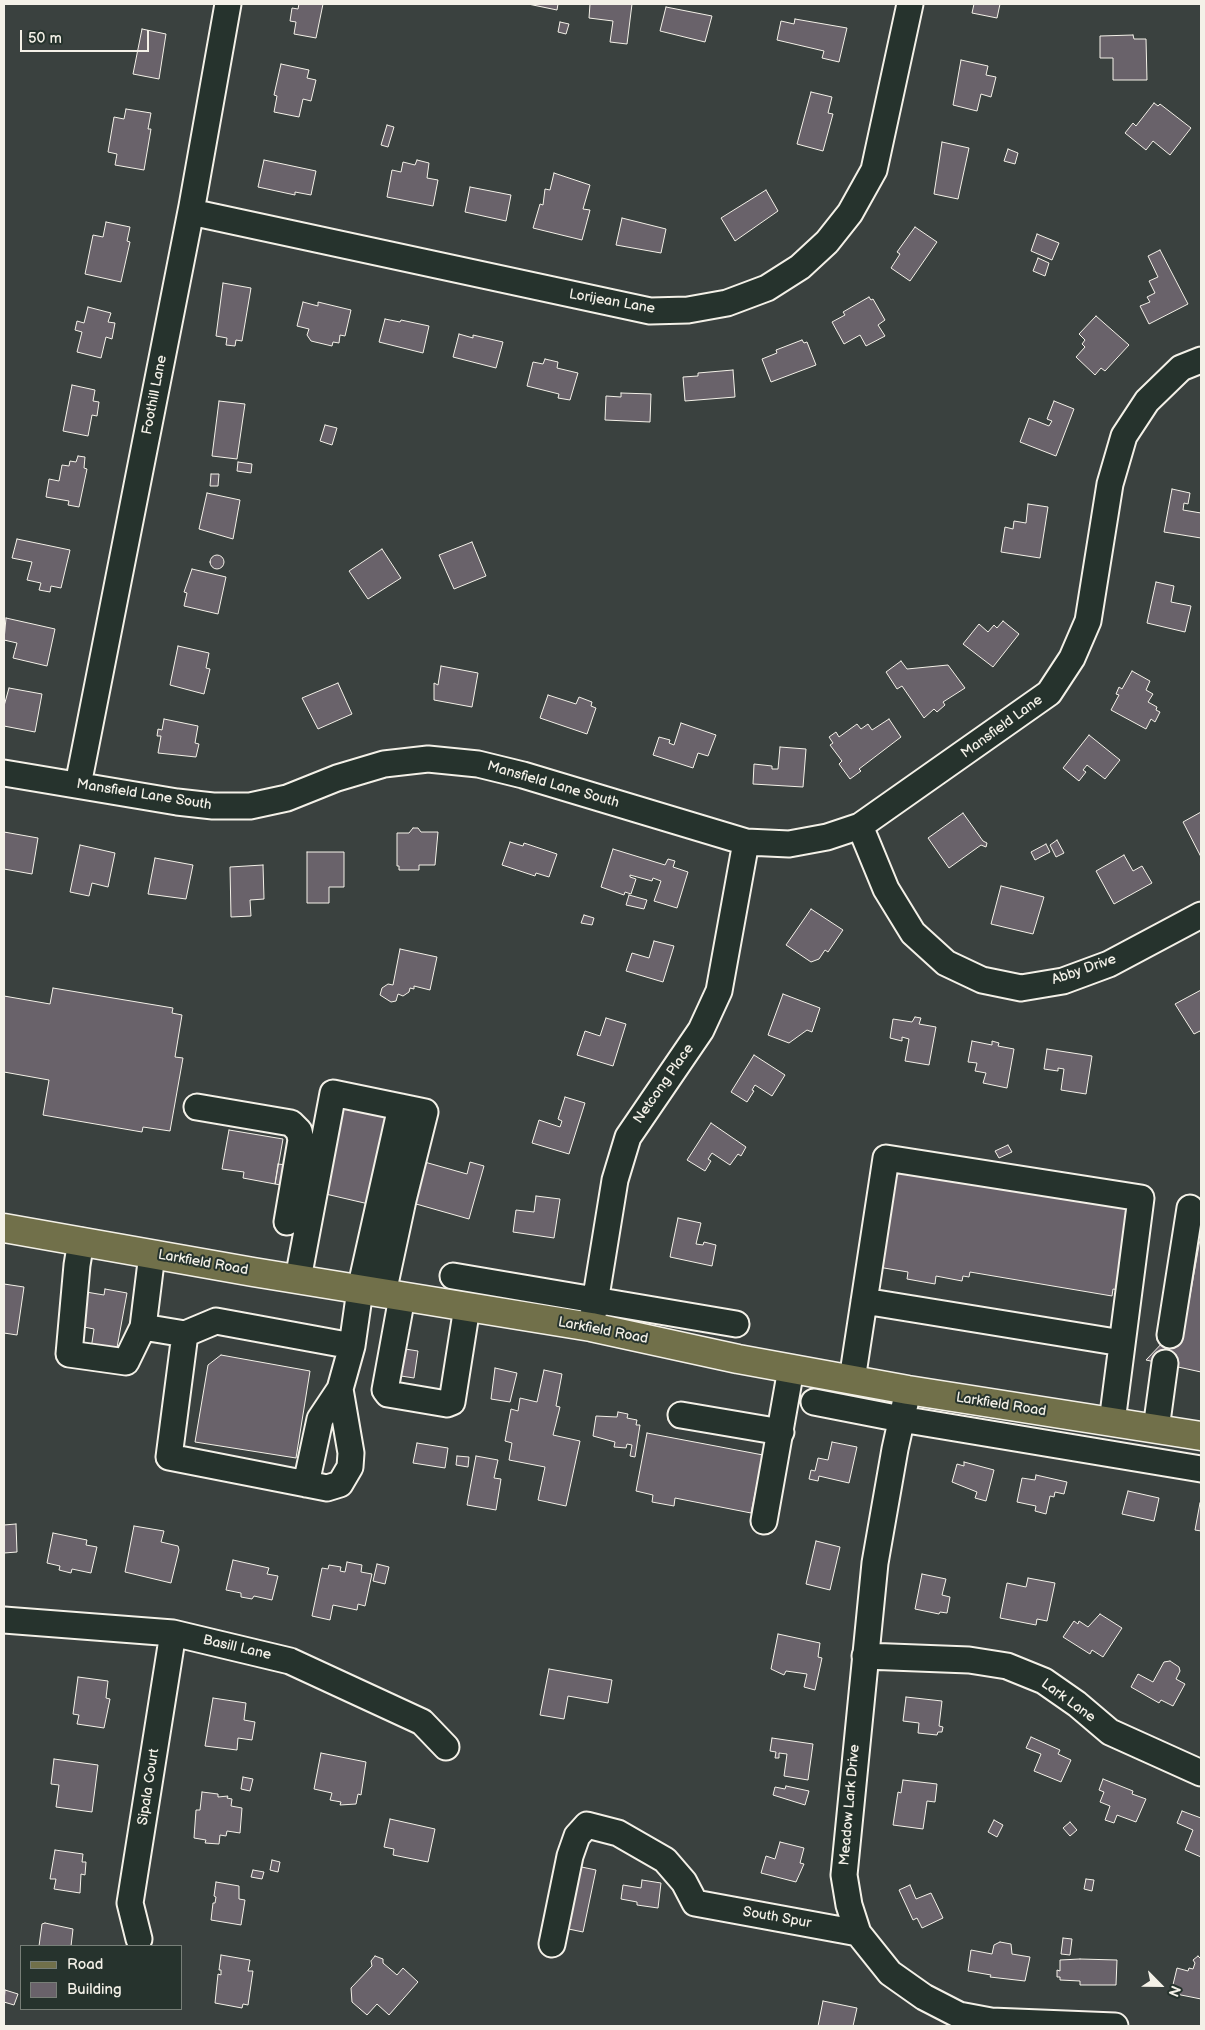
<!DOCTYPE html>
<style>
body{margin:0}
#map{position:relative;width:1205px;height:2030px;overflow:hidden;background:#3a413f;font-family:"Balsamiq Sans",sans-serif}
canvas{display:block}
.frame{position:absolute;inset:0;border:5px solid #f4f1e8;pointer-events:none}
.legend{position:absolute;left:20px;top:1945px;width:162px;height:65px;box-sizing:border-box;background:#26332d;border:1px solid #787f78;margin:0;padding:6px 9px;list-style:none;font-size:15px;color:#f4f1e8}
.legend li{display:flex;align-items:center;gap:10px;height:25px}
.legend b{width:25px;border:1px solid #787f78}
.north{position:absolute;left:1135px;top:1960px;width:50px;height:50px;-webkit-text-stroke:4px #26332d;paint-order:stroke;rotate:113deg;font-size:14px;font-weight:700;line-height:20px;text-align:center;color:#f4f1e8}
.north::after{content:'';display:block;margin:auto;width:18px;height:22px;background:#f4f1e8;clip-path:polygon(50% 0,100% 100%,50% 72%,0 100%)}
.scale{position:absolute;left:20px;top:30px;width:129px;height:22px;box-sizing:border-box;border:2px solid #f4f1e8;border-top:0;padding-left:6px;font-size:15px;line-height:18px;white-space:nowrap;color:#f4f1e8;-webkit-text-stroke:4px #26332d;paint-order:stroke}
</style>
<div id="map">
<canvas width="1205" height="2030"></canvas>
<div class="frame"></div>
<ul class="legend">
<li><b style="height:6px;background:#71704a"></b>Road</li>
<li><b style="height:14px;background:#69626a"></b>Building</li>
</ul>
<div class="north">N</div>
<div class="scale">50 m</div>
</div>
<script>
const c = document.querySelector('canvas').getContext('2d');
c.lineJoin = 'round';
function fill(path, color) { c.fillStyle = color; c.fill(path, 'evenodd'); }
const poly = rows => new Path2D(rows.map(r => 'M' + r).join(''));
function trace(path, color, width, dash) { c.strokeStyle = color; c.lineWidth = width; c.lineCap = dash ? 'butt' : 'round'; c.setLineDash(dash || []); c.stroke(path); }
function drawText(font, color, halo, rows, align = 'center') {
  c.font = font + ' "Balsamiq Sans",sans-serif'; c.lineWidth = 4; c.setLineDash([]); c.textBaseline = 'middle'; c.strokeStyle = halo; c.fillStyle = color; for (const [text, x, y, turn = 0] of rows) {
    c.save(); c.translate(x, y); c.rotate((+turn || 0) * Math.PI / 180); c.textAlign = isNaN(turn) ? turn : align; if (halo) c.strokeText(text, 0, 0); c.fillText(text, 0, 0); c.restore();
  }
}
const building = poly([
 [299,4,323,4,316,38,294,34,296,22,290,21,292,8,298,9,299,4],
 [528,4,558,4,557,10,528,4],
 [590,4,632,4,627,44,610,42,613,21,589,18,590,4],
 [974,4,1000,4,997,18,972,13,974,4],
 [666,7,712,16,705,42,660,31,666,7],
 [795,19,847,28,839,62,822,58,824,51,777,40,781,21,794,24,795,19],
 [560,22,569,24,566,34,558,32,560,22],
 [142,29,166,34,159,79,133,74,142,29],
 [1133,35,1134,39,1146,39,1147,80,1113,80,1113,58,1100,58,1100,36,1133,35],
 [961,60,988,66,986,75,996,77,991,97,981,94,977,111,953,105,961,60],
 [281,64,309,70,307,78,316,80,311,101,303,99,299,117,274,112,277,96,274,95,281,64],
 [811,92,832,97,828,113,833,114,823,151,797,144,811,92],
 [1154,103,1158,106,1160,104,1191,128,1170,155,1153,141,1146,150,1125,133,1133,123,1136,126,1154,103],
 [126,109,151,113,148,129,151,129,144,170,115,165,117,154,108,152,114,117,124,119,126,109],
 [387,125,394,127,388,147,381,145,387,125],
 [942,142,969,148,958,199,934,194,942,142],
 [1008,149,1018,153,1015,164,1004,161,1008,149],
 [264,160,316,171,311,195,295,192,295,195,258,187,264,160],
 [417,160,429,163,427,178,438,180,433,206,387,197,392,170,401,172,403,162,415,165,417,160],
 [554,173,590,185,583,209,590,210,582,240,533,228,540,204,543,205,545,189,550,190,554,173],
 [470,187,511,195,506,221,465,212,470,187],
 [766,190,778,211,735,241,721,218,766,190],
 [622,218,666,229,661,253,616,245,622,218],
 [106,222,130,227,127,241,130,242,121,282,85,274,93,235,103,237,106,222],
 [915,227,937,242,910,281,891,268,900,254,897,252,915,227],
 [1037,234,1059,243,1052,260,1031,251,1037,234],
 [1160,250,1188,304,1149,324,1140,306,1150,302,1147,297,1155,293,1149,281,1158,277,1148,256,1160,250],
 [1038,258,1049,263,1045,276,1033,271,1038,258],
 [223,283,251,288,242,341,236,340,235,346,226,345,227,338,216,336,223,283],
 [869,297,871,300,873,299,885,320,878,325,885,336,866,346,860,335,844,344,832,322,845,315,843,312,869,297],
 [303,302,318,306,318,302,351,310,345,336,340,335,339,343,333,342,332,346,311,341,307,335,309,329,297,326,303,302],
 [88,307,111,313,108,322,115,323,112,339,106,337,101,358,77,352,82,332,75,330,77,321,84,323,88,307],
 [1096,316,1129,345,1105,371,1101,368,1095,375,1076,357,1085,347,1082,344,1085,340,1079,334,1096,316],
 [385,319,400,322,401,320,429,326,423,353,379,342,385,319],
 [459,334,473,338,473,335,503,342,496,368,453,357,459,334],
 [802,340,804,343,807,342,816,365,771,382,762,359,777,353,776,350,802,340],
 [545,359,558,362,557,368,578,373,570,400,558,398,559,394,527,386,533,362,543,364,545,359],
 [733,370,735,397,685,401,683,377,698,376,698,373,733,370],
 [72,385,95,390,93,401,99,402,97,416,92,415,88,436,63,431,72,385],
 [621,393,651,394,650,422,605,420,606,396,621,397,621,393],
 [219,401,245,404,237,459,212,456,219,401],
 [1054,401,1074,409,1056,456,1020,442,1029,418,1049,426,1052,421,1047,419,1054,401],
 [325,425,337,428,332,445,320,441,325,425],
 [78,456,85,457,84,468,87,469,79,507,68,505,69,501,46,497,49,479,59,481,62,465,69,466,70,461,76,462,78,456],
 [238,462,252,464,251,473,237,471,238,462],
 [211,474,219,474,218,486,210,486,211,474],
 [1172,489,1190,493,1188,504,1184,503,1183,510,1201,513,1201,538,1164,532,1172,489],
 [207,493,240,500,233,539,199,529,207,493],
 [1028,504,1048,507,1040,558,1001,552,1005,527,1013,529,1014,521,1026,523,1028,504],
 [17,539,70,550,61,588,51,586,50,592,39,590,41,583,27,580,32,562,12,558,17,539],
 [472,542,486,576,454,589,439,555,472,542],
 [382,549,401,578,368,599,349,571,382,549],
 '210 562a7 7 0 1 1 14 0a7 7 0 1 1-14 0Z',
 [192,569,226,577,218,614,184,606,187,593,184,592,192,569],
 [1156,582,1174,586,1171,602,1191,606,1185,632,1147,623,1156,582],
 [6,618,55,629,47,666,13,658,17,643,4,640,6,618],
 [1003,621,1019,634,993,667,963,644,979,624,988,632,994,625,997,628,1003,621],
 [178,646,209,653,206,668,210,669,204,694,170,685,178,646],
 [901,661,907,669,948,665,965,688,943,702,945,705,937,712,934,709,924,718,902,686,897,689,886,672,901,661],
 [441,666,478,673,472,707,434,700,434,683,438,685,441,666],
 [1132,671,1150,681,1146,690,1153,694,1148,702,1157,707,1156,710,1160,712,1155,722,1151,719,1146,729,1111,710,1119,695,1116,694,1119,687,1122,689,1132,671],
 [338,683,352,714,318,729,302,698,338,683],
 [9,688,42,694,35,732,4,726,4,706,9,688],
 [548,695,576,704,579,697,592,702,591,706,596,708,587,734,540,718,548,695],
 [164,719,198,726,195,743,199,744,196,757,158,753,161,736,157,736,158,729,162,730,164,719],
 [889,719,901,737,859,769,861,771,850,779,839,764,842,761,830,745,833,743,829,737,836,732,839,737,857,724,861,729,868,724,872,730,889,719],
 [681,723,716,735,708,756,698,753,693,768,653,755,659,737,670,740,669,743,674,745,681,723],
 [1089,735,1120,760,1105,779,1087,765,1083,770,1086,772,1079,781,1063,768,1089,735],
 [780,747,806,749,803,787,753,784,754,764,772,766,772,769,778,769,780,747],
 [1201,812,1201,857,1183,822,1201,812],
 [963,813,983,841,987,843,986,847,981,845,949,868,928,838,963,813],
 [413,828,418,828,421,832,438,832,435,865,419,865,419,870,399,870,399,866,397,866,397,833,409,833,413,828],
 [4,832,38,838,32,874,4,869,4,832],
 [1057,840,1064,853,1056,857,1050,845,1057,840],
 [510,842,523,846,524,843,557,854,549,877,536,873,535,876,502,865,510,842],
 [1046,844,1050,852,1035,860,1031,852,1046,844],
 [80,845,115,853,108,887,92,883,89,896,70,892,80,845],
 [613,849,665,865,668,859,675,861,673,867,688,872,677,908,654,901,661,881,653,878,652,881,630,875,630,877,636,879,631,894,625,892,624,895,601,887,613,849],
 [307,852,344,852,344,887,329,887,329,903,307,903,307,852],
 [1124,855,1133,871,1142,866,1152,883,1114,904,1096,871,1124,855],
 [155,858,193,865,186,899,148,894,155,858],
 [263,865,264,899,250,900,251,916,231,917,230,867,263,865],
 [1001,886,1044,897,1033,934,991,924,1001,886],
 [629,895,647,900,644,909,626,905,629,895],
 [811,909,843,930,828,952,825,950,819,959,811,962,786,945,811,909],
 [584,915,594,918,592,925,581,923,584,915],
 [654,941,674,946,663,982,626,971,632,953,649,958,654,941],
 [400,949,437,957,430,990,414,986,414,989,410,988,409,992,403,996,398,994,396,1001,391,1002,380,995,382,988,388,984,393,985,400,949],
 [53,988,173,1008,172,1013,182,1015,175,1057,183,1058,170,1131,143,1127,142,1132,43,1115,49,1080,4,1072,4,996,50,1004,53,988],
 [1201,990,1201,1033,1200,1031,1194,1034,1175,1004,1201,990],
 [783,994,820,1008,812,1032,807,1030,789,1043,768,1035,783,994],
 [915,1017,921,1018,919,1024,936,1027,929,1065,905,1061,909,1039,902,1037,902,1041,890,1038,893,1019,912,1022,915,1017],
 [606,1018,626,1024,613,1066,577,1055,585,1031,600,1036,606,1018],
 [972,1041,992,1045,992,1041,999,1043,998,1046,1014,1049,1007,1088,983,1083,986,1073,975,1071,977,1063,968,1062,972,1041],
 [1047,1049,1092,1056,1086,1094,1061,1090,1064,1069,1058,1068,1058,1071,1044,1069,1047,1049],
 [754,1055,785,1075,772,1096,755,1085,752,1090,754,1091,747,1102,731,1092,754,1055],
 [565,1097,585,1103,569,1154,532,1143,539,1120,560,1127,562,1121,558,1119,565,1097],
 [337,1106,393,1119,373,1205,317,1192,337,1106],
 [711,1123,746,1147,741,1156,738,1154,730,1165,712,1153,708,1159,711,1161,705,1171,687,1160,711,1123],
 [229,1130,283,1139,275,1184,243,1178,244,1172,222,1169,229,1130],
 [1008,1145,1012,1152,999,1158,995,1151,1008,1145],
 [421,1161,467,1174,470,1162,484,1166,469,1219,409,1202,421,1161],
 [278,1164,302,1167,298,1188,275,1184,278,1164],
 [894,1170,1133,1210,1119,1290,1113,1289,1112,1296,970,1272,969,1277,963,1276,962,1281,936,1276,935,1284,907,1279,908,1272,878,1267,894,1170],
 [536,1196,560,1199,554,1238,513,1232,516,1210,534,1212,536,1196],
 [678,1218,701,1223,696,1244,703,1245,704,1242,716,1245,712,1266,670,1257,678,1218],
 [1201,1234,1201,1372,1146,1360,1186,1318,1201,1234],
 [4,1284,24,1287,17,1335,4,1333,4,1284],
 [105,1289,127,1293,116,1353,91,1349,94,1329,79,1326,86,1292,104,1295,105,1289],
 [405,1349,418,1351,414,1378,401,1376,405,1349],
 [221,1355,310,1371,296,1458,195,1442,208,1365,221,1355],
 [495,1368,517,1373,510,1402,491,1399,495,1368],
 [544,1370,562,1374,556,1406,560,1407,553,1435,580,1441,566,1506,538,1500,545,1467,509,1460,512,1443,505,1441,511,1409,518,1411,520,1398,537,1402,544,1370],
 [618,1412,628,1414,627,1418,637,1420,636,1425,640,1425,635,1457,630,1456,632,1445,627,1444,626,1448,614,1447,615,1442,593,1436,596,1416,617,1417,618,1412],
 [647,1433,763,1455,751,1513,675,1498,674,1506,652,1502,653,1495,636,1491,647,1433],
 [832,1442,857,1447,849,1483,819,1476,818,1481,809,1479,811,1470,815,1471,818,1458,828,1460,832,1442],
 [417,1443,448,1448,445,1468,413,1463,417,1443],
 [457,1456,469,1457,468,1467,456,1465,457,1456],
 [476,1456,498,1460,494,1478,501,1479,496,1510,467,1505,476,1456],
 [964,1462,994,1470,986,1501,975,1498,977,1492,952,1482,957,1464,964,1466,964,1462],
 [1036,1475,1067,1482,1064,1494,1055,1492,1054,1497,1050,1496,1046,1514,1035,1511,1036,1506,1017,1502,1022,1478,1035,1480,1036,1475],
 [1128,1491,1159,1498,1154,1521,1122,1514,1128,1491],
 [1200,1503,1201,1503,1201,1531,1195,1530,1200,1503],
 [16,1524,17,1552,4,1553,4,1525,16,1524],
 [134,1526,164,1531,161,1542,178,1546,179,1550,171,1583,125,1572,134,1526],
 [53,1533,87,1540,86,1545,97,1547,91,1573,72,1569,71,1573,59,1570,60,1566,47,1563,53,1533],
 [816,1541,840,1547,830,1590,806,1584,816,1541],
 [233,1560,269,1568,267,1574,278,1576,272,1600,254,1596,252,1599,241,1597,241,1593,226,1590,233,1560],
 [347,1562,362,1565,361,1572,372,1574,365,1606,358,1604,357,1610,333,1605,330,1620,312,1616,322,1568,328,1569,329,1565,341,1567,340,1571,345,1572,347,1562],
 [377,1564,389,1567,385,1584,373,1581,377,1564],
 [922,1574,946,1579,942,1595,950,1597,947,1613,940,1612,939,1614,915,1609,922,1574],
 [1028,1578,1055,1583,1047,1621,1037,1619,1036,1625,1000,1618,1007,1583,1026,1587,1028,1578],
 [1100,1614,1122,1628,1103,1657,1092,1650,1090,1654,1063,1637,1074,1621,1078,1624,1079,1621,1088,1627,1100,1614],
 [778,1634,820,1643,818,1657,822,1658,815,1690,804,1687,807,1674,786,1671,784,1675,771,1669,778,1634],
 [1170,1661,1179,1667,1180,1671,1176,1679,1185,1684,1173,1706,1161,1700,1159,1703,1131,1687,1138,1674,1153,1682,1164,1662,1170,1661],
 [549,1669,612,1680,608,1703,568,1696,564,1719,540,1715,549,1669],
 [78,1677,108,1681,106,1698,110,1699,104,1728,77,1724,79,1715,73,1714,78,1677],
 [906,1697,942,1701,939,1726,943,1727,942,1732,938,1732,937,1735,918,1733,919,1723,903,1721,906,1697],
 [213,1698,246,1703,244,1720,255,1722,252,1740,238,1738,237,1750,205,1746,213,1698],
 [1031,1737,1060,1750,1058,1754,1071,1760,1061,1782,1034,1771,1041,1754,1026,1748,1031,1737],
 [772,1738,813,1744,808,1780,784,1776,787,1754,779,1753,779,1758,775,1758,776,1752,770,1751,772,1738],
 [321,1753,366,1762,361,1795,358,1794,356,1804,340,1805,341,1802,330,1800,332,1793,314,1789,321,1753],
 [54,1759,98,1765,92,1812,56,1807,59,1785,51,1784,54,1759],
 [243,1777,253,1779,250,1791,241,1789,243,1777],
 [1103,1779,1133,1791,1132,1794,1146,1799,1136,1822,1117,1815,1114,1823,1105,1820,1110,1806,1100,1802,1104,1792,1099,1790,1103,1779],
 [903,1780,937,1784,935,1802,927,1801,923,1829,893,1825,898,1792,901,1793,903,1780],
 [786,1786,809,1791,805,1805,773,1795,775,1787,785,1789,786,1786],
 [202,1792,218,1794,218,1797,228,1796,227,1798,232,1799,231,1806,242,1808,240,1833,227,1831,226,1836,220,1835,219,1844,205,1843,206,1840,194,1838,196,1810,200,1810,202,1792],
 [1182,1811,1201,1818,1201,1857,1185,1850,1193,1830,1177,1823,1182,1811],
 [390,1819,435,1829,428,1862,393,1855,394,1849,384,1847,390,1819],
 [994,1820,1003,1825,997,1837,988,1832,994,1820],
 [1070,1822,1077,1830,1070,1836,1063,1828,1070,1822],
 [780,1842,804,1848,800,1863,804,1864,796,1882,761,1873,766,1856,775,1859,780,1842],
 [55,1850,83,1854,82,1862,86,1862,85,1875,81,1874,80,1893,54,1889,56,1879,50,1879,55,1850],
 [272,1860,280,1862,278,1872,270,1870,272,1860],
 [572,1865,596,1870,583,1932,559,1927,572,1865],
 [253,1870,264,1872,262,1879,251,1877,253,1870],
 [1086,1879,1094,1880,1092,1891,1084,1889,1086,1879],
 [642,1880,661,1883,658,1908,637,1905,637,1902,621,1899,623,1885,641,1888,642,1880],
 [216,1882,239,1886,239,1899,245,1900,241,1925,211,1920,213,1903,215,1903,216,1897,214,1896,216,1882],
 [910,1885,916,1899,931,1893,943,1918,922,1928,917,1918,913,1920,899,1890,910,1885],
 [45,1923,73,1929,71,1946,39,1946,42,1924,45,1923],
 [1063,1938,1072,1939,1070,1955,1061,1954,1063,1938],
 [1000,1942,1011,1944,1012,1954,1030,1957,1025,1981,990,1977,991,1975,968,1971,971,1950,992,1954,994,1945,1000,1942],
 [221,1955,250,1960,248,1971,253,1971,248,2005,243,2004,242,2008,215,2003,218,1974,221,1975,221,1970,219,1970,221,1955],
 [375,1956,383,1959,383,1963,397,1975,403,1968,418,1982,389,2015,377,2004,367,2015,352,2002,351,1988,372,1966,371,1961,375,1956],
 [1198,1956,1201,1959,1201,1999,1171,1993,1177,1968,1188,1971,1189,1968,1193,1969,1195,1963,1193,1960,1198,1956],
 [1080,1959,1117,1960,1116,1985,1080,1985,1080,1981,1060,1980,1060,1977,1057,1977,1057,1970,1060,1971,1060,1960,1080,1959],
 [5,1990,18,1994,14,2005,4,2002,5,1990],
 [823,2001,857,2008,853,2026,818,2026,823,2001]
]);
fill(building, '#69626a');
trace(building, '#f4f1e8', 1);
const minor = poly([
 [191,212,650,311,688,310,727,303,767,288,800,267,827,242,850,213,874,170,910,4],
 [4,773,177,802,213,806,250,806,287,798,337,778,384,764,428,759,478,764,523,775,746,842,789,844,827,837,860,826,1049,693,1072,658,1088,621,1110,484,1124,436,1147,401,1181,368,1201,360],
 [78,785,192,206,228,4],
 [860,826,886,889,913,933,946,963,982,980,1021,988,1063,981,1109,964,1201,915],
 [197,1107,291,1123,299,1131,301,1140,287,1222],
 [81,1241,77,1265,69,1354,126,1362,143,1327,152,1254],
 [453,1276,736,1324],
 [298,1279,333,1093,425,1112,403,1200,383,1293],
 [402,1297,385,1390,388,1394,447,1404,452,1402,467,1307],
 [864,1301,1122,1343],
 [143,1327,185,1334,216,1321,352,1346,360,1290,401,1107],
 [591,1327,615,1180,628,1137,701,1030,719,991,746,842],
 [185,1334,169,1457,327,1488,340,1484,350,1467,351,1453,340,1389],
 [1170,1335,1190,1208],
 [852,1380,886,1158,1141,1198,1112,1422],
 [908,1390,895,1449,875,1563,844,1875,849,1905,858,1933,890,1973,924,1997,959,2015,991,2021,1115,2026],
 [814,1402,901,1419,1201,1469],
 [681,1415,781,1432],
 [1156,1429,1165,1363],
 [306,1484,320,1419,340,1389,352,1346],
 [764,1521,791,1369],
 [4,1620,173,1633,290,1661,422,1722,446,1747],
 [865,1656,969,1660,1007,1666,1044,1681,1077,1704,1110,1732,1201,1773],
 [139,1939,130,1903,173,1633],
 [552,1944,570,1856,577,1836,587,1825,618,1833,665,1860,684,1882,695,1903,858,1933]
]);
const major = poly([
 [4,1228,253,1272,591,1327,738,1359,908,1390,1201,1436]
]);
trace(minor, '#f4f1e8', 29);
trace(major, '#f4f1e8', 31);
trace(minor, '#26332d', 25);
trace(major, '#71704a', 28);
drawText('14px', '#f4f1e8', '#26332d', [
 ["Lorijean Lane",612,302,10],
 ["Foothill Lane",155,395,-79],
 ["Mansfield Lane",1002,727,-36],
 ["Mansfield Lane South",553,785,16],
 ["Mansfield Lane South",144,795,9],
 ["Abby Drive",1084,970,-19],
 ["Netcong Place",664,1084,-55],
 ["Larkfield Road",203,1263,10],
 ["Larkfield Road",603,1331,11],
 ["Larkfield Road",1001,1405,9],
 ["Basill Lane",237,1648,13],
 ["Lark Lane",1068,1701,36],
 ["Sipala Court",149,1787,-81],
 ["Meadow Lark Drive",850,1805,-85],
 ["South Spur",777,1918,10]
]);
</script>
